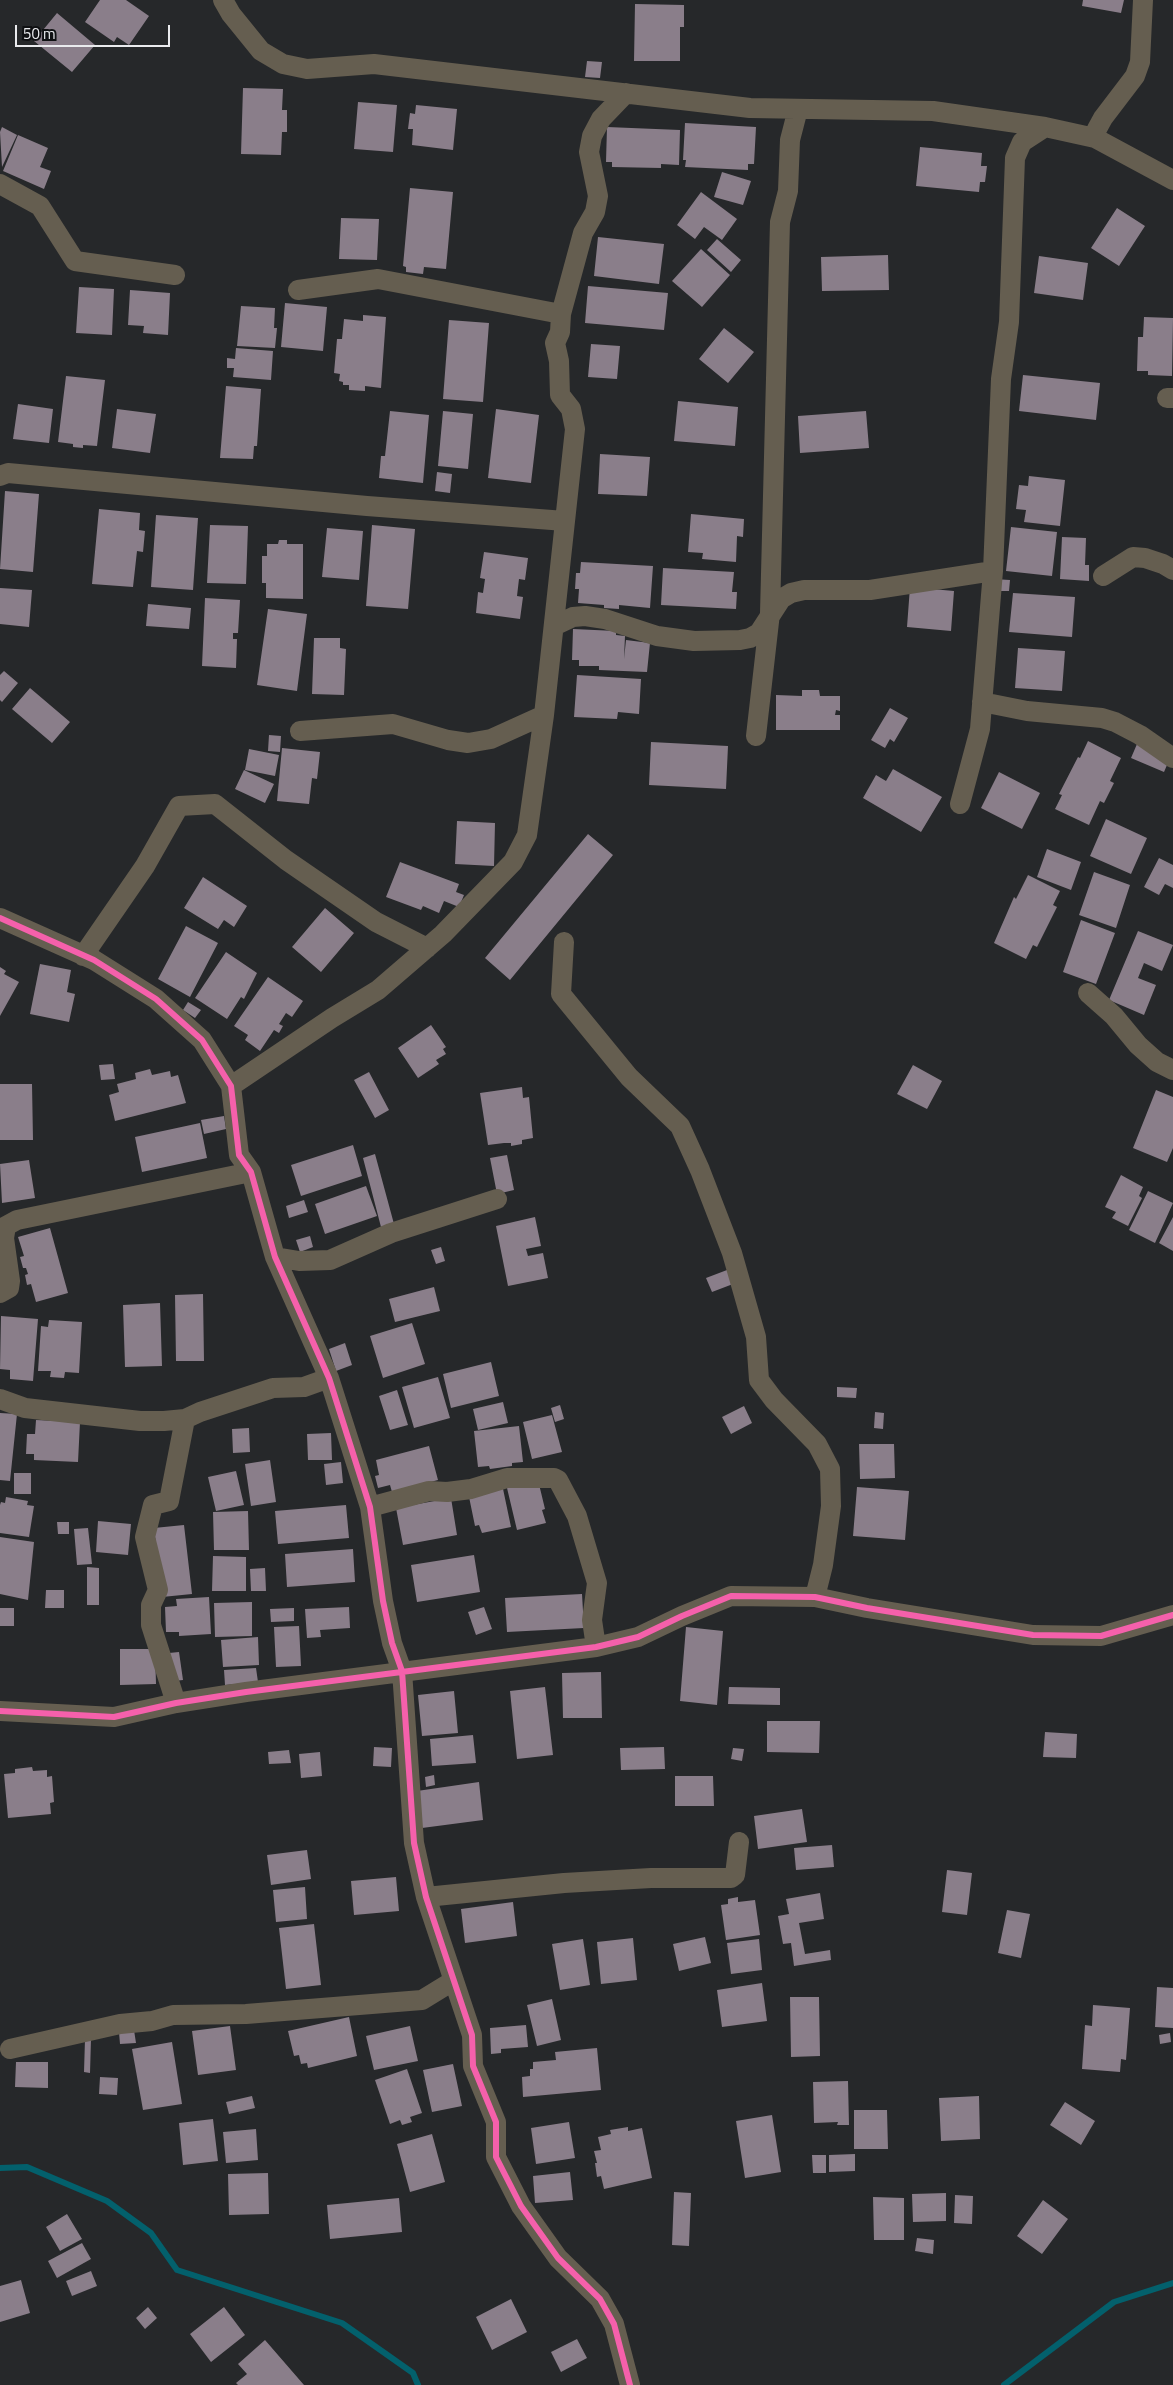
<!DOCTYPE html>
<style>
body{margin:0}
#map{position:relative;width:1173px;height:2385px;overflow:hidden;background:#26282a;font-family:"Titillium Web",sans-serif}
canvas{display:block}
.scale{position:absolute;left:15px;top:25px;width:155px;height:22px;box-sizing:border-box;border:2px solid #eaebee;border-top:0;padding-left:6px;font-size:15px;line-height:18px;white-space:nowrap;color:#eaebee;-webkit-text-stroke:4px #0f1012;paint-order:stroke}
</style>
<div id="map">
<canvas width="1173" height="2385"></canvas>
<div class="scale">50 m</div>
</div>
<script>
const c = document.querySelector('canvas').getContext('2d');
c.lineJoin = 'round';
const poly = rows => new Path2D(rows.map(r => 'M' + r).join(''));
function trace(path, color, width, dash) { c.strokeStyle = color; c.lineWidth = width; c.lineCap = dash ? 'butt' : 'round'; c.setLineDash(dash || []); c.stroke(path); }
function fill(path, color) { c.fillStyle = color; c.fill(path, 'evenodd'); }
trace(poly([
 [0,2168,27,2167,107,2201,151,2233,177,2270,342,2323,413,2373,418,2385],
 [1004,2385,1114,2302,1173,2283]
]), '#03606c', 6);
fill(poly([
 [100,0,126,0,149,16,129,45,117,37,114,42,85,22],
 [1083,0,1124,0,1121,13,1082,6],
 [635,4,684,5,684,27,680,27,680,61,634,61],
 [57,13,95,45,72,72,34,41],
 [587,61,602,62,600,78,585,77],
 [243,88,283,89,282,110,287,110,287,132,282,132,281,155,241,154],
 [358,102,397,105,393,152,354,149],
 [416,105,457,109,453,150,412,145,413,129,408,129,410,113,415,114],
 [685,123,756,127,754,164,748,164,748,170,685,167,686,160,683,160],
 [2,127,17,135,2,167,0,132],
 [607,127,680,130,679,165,661,164,661,168,612,167,612,162,606,162],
 [18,135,48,148,40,167,51,171,44,189,3,171],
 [920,147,982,153,981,166,987,166,985,182,980,182,979,192,916,186],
 [722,172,751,181,743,205,714,197],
 [410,188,453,192,446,269,424,267,423,274,406,272,406,267,403,266],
 [701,192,737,219,722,240,704,227,695,239,677,225],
 [1117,208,1145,226,1119,266,1091,248],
 [341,218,379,219,377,260,339,259],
 [598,237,664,244,659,284,594,276],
 [717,239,741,260,731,272,707,250],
 [701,249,730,275,702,307,672,281],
 [888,255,889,290,822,291,821,257],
 [1039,256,1088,263,1083,300,1034,293],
 [588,286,668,293,664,330,585,323],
 [79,287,114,289,112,335,76,333],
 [130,290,170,293,168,335,143,333,144,326,128,325],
 [285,303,327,307,323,351,281,347],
 [241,306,275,308,274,328,277,328,275,348,237,346],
 [363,315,386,317,381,388,365,386,365,391,349,390,349,385,343,385,343,382,339,381,340,374,334,373,337,339,342,339,344,319,363,321],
 [1144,317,1173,318,1172,376,1148,375,1148,371,1137,371,1138,337,1143,337],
 [449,320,489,323,483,402,443,399],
 [724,328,754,352,728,383,699,359],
 [591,344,620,346,617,379,588,377],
 [236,348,273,351,271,380,233,377,234,368,227,368,227,358,235,359],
 [1023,375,1100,383,1096,420,1019,411],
 [66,376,105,380,97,446,83,445,83,448,73,447,73,444,58,442],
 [226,386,261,389,257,446,254,446,253,459,220,458],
 [678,401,738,407,735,446,674,441],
 [18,404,53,409,49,443,13,439],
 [117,409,156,414,150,453,112,448],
 [496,409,539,415,531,483,488,478],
 [390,411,429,415,423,483,379,478,381,456,385,456],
 [443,411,473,414,468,469,438,466],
 [866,411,869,448,800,453,798,416],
 [600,454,650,457,647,496,598,494],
 [437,472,452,474,450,493,435,491],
 [1029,476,1065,480,1060,526,1024,522,1026,510,1016,509,1019,485,1028,486],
 [5,491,39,494,33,572,0,569],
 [99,509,140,513,139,530,145,531,143,552,137,551,133,587,92,584],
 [691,514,744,519,743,537,737,536,736,562,702,559,703,553,688,552],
 [156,515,198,518,193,590,151,587],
 [210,525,248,526,246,584,207,583],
 [372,525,415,529,408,609,366,606],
 [1011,527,1057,532,1052,576,1006,571],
 [327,528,363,531,359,580,322,577],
 [1062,537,1086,538,1085,565,1089,565,1089,581,1060,579],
 [279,540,287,540,287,544,303,544,303,599,266,598,266,583,262,583,262,556,267,556,267,544,278,544],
 [484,552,528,558,525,580,519,579,517,596,523,597,520,619,476,613,478,592,483,593,485,579,480,578],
 [581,562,653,566,650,608,619,605,619,609,604,608,604,605,578,603,579,589,575,589,576,573,580,573],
 [663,568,734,572,732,592,737,592,736,609,661,605],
 [994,579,1010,580,1009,591,993,591],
 [910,587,954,591,951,631,907,627],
 [0,588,32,590,29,627,0,624],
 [1013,593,1075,597,1072,637,1009,632],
 [205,598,240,600,238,633,233,633,233,639,237,639,236,668,202,666],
 [148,604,191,608,189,629,146,626],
 [268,609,307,614,297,691,257,685],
 [573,629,616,631,616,635,625,636,624,659,626,640,650,643,647,672,599,670,599,666,579,666,579,660,572,660],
 [314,638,340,638,340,648,346,649,344,695,312,694],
 [1018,648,1065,651,1062,691,1015,688],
 [4,671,18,683,2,702,0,700,0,675],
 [577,675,641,679,639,714,618,712,617,719,574,717],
 [30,688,70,722,52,743,12,709],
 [802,690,819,690,820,696,840,696,840,711,836,710,835,715,840,715,840,730,776,730,776,695,802,696],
 [890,708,908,718,894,742,890,739,885,748,871,740],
 [269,735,281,736,280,752,268,751],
 [1088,741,1121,758,1110,781,1114,783,1104,803,1100,801,1089,825,1055,809,1062,795,1059,794,1078,757,1080,758],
 [651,742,728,746,726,789,649,785],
 [1137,744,1170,758,1164,772,1131,758],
 [282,748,320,752,317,779,312,778,309,804,277,801],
 [249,749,279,755,275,776,245,770],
 [893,769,942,797,921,832,863,798,876,775,886,781],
 [244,770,274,784,265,803,235,789],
 [999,772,1040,793,1022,829,981,808],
 [1106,819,1147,838,1131,874,1090,856],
 [457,821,495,823,494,866,455,864],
 [588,834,613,855,510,980,485,958],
 [1047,849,1081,862,1071,890,1037,877],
 [1159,858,1173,865,1173,888,1165,884,1159,895,1144,887],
 [400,862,459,884,456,892,464,895,459,907,444,901,439,913,423,906,421,910,386,897],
 [1094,872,1130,885,1116,928,1079,915],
 [1028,875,1060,891,1053,905,1057,907,1037,947,1033,945,1026,959,994,943,1014,897,1016,899],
 [203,877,247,906,234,927,224,920,218,929,184,908],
 [325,908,354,933,321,972,292,947],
 [1081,920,1115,933,1096,984,1063,972],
 [186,926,218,943,190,997,158,979],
 [1138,931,1173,945,1162,971,1144,963,1138,978,1156,985,1144,1015,1109,1000],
 [226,952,257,973,244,999,241,997,227,1019,195,998],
 [40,964,71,970,67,992,75,994,69,1022,30,1014],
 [0,967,6,971,4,974,19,982,0,1016],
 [268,977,303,1001,292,1017,286,1013,279,1024,283,1026,279,1033,274,1030,260,1051,245,1040,248,1035,234,1026],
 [188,1002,201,1010,195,1018,183,1010],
 [431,1025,446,1047,443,1049,446,1054,436,1060,439,1064,418,1078,398,1048],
 [113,1064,115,1079,101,1080,99,1065],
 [913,1065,942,1081,927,1109,897,1094],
 [150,1069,152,1075,170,1071,171,1077,178,1075,186,1103,115,1121,109,1095,119,1092,117,1084,136,1079,135,1073],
 [369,1072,389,1110,375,1118,354,1080],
 [0,1084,32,1084,33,1140,0,1140],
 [522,1087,523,1098,529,1097,533,1138,522,1140,522,1144,511,1146,511,1143,504,1143,488,1145,480,1093],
 [1156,1090,1173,1097,1173,1148,1167,1162,1133,1148],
 [224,1116,226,1129,204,1134,201,1120],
 [200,1123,207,1158,142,1172,135,1137],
 [353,1145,362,1176,301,1196,291,1165],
 [375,1154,394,1224,381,1227,363,1158],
 [507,1155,514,1190,497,1194,490,1158],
 [29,1160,35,1198,2,1203,0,1164],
 [1121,1175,1143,1187,1139,1196,1142,1198,1128,1226,1112,1218,1116,1212,1105,1207],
 [366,1186,377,1216,325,1234,315,1204],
 [1148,1191,1173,1203,1155,1243,1129,1230],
 [304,1200,308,1212,289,1218,286,1206],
 [535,1217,541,1246,526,1249,528,1256,543,1253,548,1278,508,1286,496,1226],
 [1173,1217,1173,1251,1159,1243],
 [50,1228,68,1293,36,1302,31,1284,27,1285,25,1275,28,1274,26,1268,23,1268,20,1257,24,1256,18,1237],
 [310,1236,313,1247,300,1252,296,1240],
 [441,1247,445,1261,436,1264,431,1250],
 [727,1270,733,1284,712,1292,706,1278],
 [434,1287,440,1311,395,1322,389,1299],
 [203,1294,204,1361,176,1361,175,1295],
 [160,1303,162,1366,125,1367,123,1305],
 [1,1316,38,1319,33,1381,10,1379,10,1370,0,1369],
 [49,1320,82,1322,79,1373,65,1372,64,1378,50,1377,51,1371,38,1371,41,1326,48,1327],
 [412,1323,425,1364,383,1378,370,1336],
 [345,1343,352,1365,336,1371,329,1349],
 [491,1362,499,1396,451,1408,443,1374],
 [438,1377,450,1418,414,1428,402,1387],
 [837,1387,857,1388,856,1398,837,1397],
 [397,1390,408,1425,390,1430,379,1396],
 [503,1402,508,1423,478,1430,473,1409],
 [560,1405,564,1419,555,1422,551,1408],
 [744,1406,752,1423,731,1434,722,1417],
 [875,1412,884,1413,883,1429,874,1428],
 [0,1413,17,1414,10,1481,0,1480],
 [552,1415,562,1452,532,1459,523,1422],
 [36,1420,80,1422,78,1462,34,1460,34,1454,26,1454,27,1434,35,1434],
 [519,1426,523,1462,512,1463,512,1466,490,1469,489,1466,478,1467,474,1431],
 [249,1428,250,1452,233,1453,232,1429],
 [331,1433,332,1460,308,1460,307,1434],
 [859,1444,894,1444,895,1478,860,1479],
 [429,1446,438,1480,392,1492,390,1485,378,1488,375,1476,379,1475,376,1460],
 [270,1460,276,1502,251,1506,245,1464],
 [341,1462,343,1483,326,1485,324,1464],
 [236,1471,244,1505,216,1511,208,1477],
 [14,1473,31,1473,31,1494,14,1494],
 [538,1480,545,1509,542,1510,546,1523,517,1530,507,1488],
 [502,1484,511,1527,482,1533,479,1525,475,1526,468,1492],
 [857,1487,909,1491,905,1540,853,1536],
 [6,1497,28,1501,27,1505,34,1506,29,1537,0,1533,0,1505,1,1502,5,1503],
 [451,1498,457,1535,403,1545,396,1508],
 [346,1505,349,1538,278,1544,275,1511],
 [248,1511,249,1550,214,1550,213,1512],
 [98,1521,131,1524,128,1555,96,1552],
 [57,1522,69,1522,69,1534,58,1534],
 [184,1525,192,1594,162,1597,154,1528],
 [88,1528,92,1564,77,1565,74,1529],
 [0,1537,34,1542,28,1600,0,1594],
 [353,1549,355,1582,287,1587,285,1554],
 [474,1555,480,1592,417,1602,411,1565],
 [213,1556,246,1557,246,1591,212,1591],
 [87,1567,99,1568,99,1605,87,1605],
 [265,1568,266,1591,251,1591,250,1569],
 [46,1590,64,1590,64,1608,45,1608],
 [582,1594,584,1628,507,1632,505,1598],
 [209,1597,211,1634,179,1636,179,1632,166,1632,165,1607,177,1606,176,1599],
 [252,1602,252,1636,215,1637,214,1603],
 [349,1607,350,1628,320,1630,321,1637,307,1638,305,1609],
 [484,1607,492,1629,476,1635,468,1612],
 [0,1608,14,1608,14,1626,0,1626],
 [294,1608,294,1621,271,1622,270,1609],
 [299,1626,301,1666,276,1667,274,1627],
 [686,1627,723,1631,717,1705,680,1701],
 [258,1637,259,1665,223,1667,221,1640],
 [120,1649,155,1649,156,1684,120,1685],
 [179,1652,183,1680,174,1681,169,1653],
 [256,1668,258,1682,225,1685,224,1670],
 [601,1672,602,1718,563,1718,562,1673],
 [545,1687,553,1755,517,1759,510,1691],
 [729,1687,780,1688,780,1705,728,1704],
 [454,1691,458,1733,422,1736,418,1695],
 [767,1721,820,1721,819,1753,767,1752],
 [1045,1732,1077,1734,1076,1758,1043,1757],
 [473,1735,476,1763,432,1766,430,1739],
 [374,1747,392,1748,391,1767,373,1766],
 [664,1747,665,1769,621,1770,620,1748],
 [733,1748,744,1749,742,1761,731,1759],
 [289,1750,291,1763,269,1764,268,1752],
 [320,1752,322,1776,301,1778,299,1754],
 [32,1767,33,1771,47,1770,47,1777,52,1776,54,1802,50,1803,51,1814,8,1818,4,1774,15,1773,15,1769],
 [434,1775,435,1785,426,1787,425,1777],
 [675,1776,713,1776,714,1806,675,1806],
 [479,1782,483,1820,422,1828,417,1791],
 [802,1809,807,1842,758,1849,754,1816],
 [832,1845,834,1867,796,1870,794,1848],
 [307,1850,311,1879,271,1885,267,1855],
 [947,1870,972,1873,967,1915,942,1912],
 [396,1877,399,1911,354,1915,351,1881],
 [305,1887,307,1919,276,1922,273,1890],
 [820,1893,824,1919,799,1923,805,1954,830,1950,831,1960,794,1966,791,1943,783,1944,778,1916,789,1914,786,1899],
 [738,1897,738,1902,755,1900,760,1935,726,1940,721,1905,728,1904,728,1899],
 [513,1902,517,1936,465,1943,461,1909],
 [1007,1910,1030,1914,1021,1958,998,1953],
 [314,1924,321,1985,286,1989,279,1928],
 [705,1937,711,1963,679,1971,673,1944],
 [633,1938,637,1980,601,1984,597,1942],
 [583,1939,590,1985,560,1990,552,1944],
 [759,1939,762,1970,731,1974,727,1943],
 [762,1983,767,2021,722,2027,717,1990],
 [1157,1987,1173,1988,1173,2028,1155,2027],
 [790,1997,819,1997,820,2056,791,2057],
 [552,1999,561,2040,537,2046,527,2005],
 [1093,2005,1130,2008,1126,2060,1121,2059,1120,2072,1082,2069,1085,2025,1092,2026],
 [349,2017,357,2056,308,2068,307,2063,301,2064,299,2055,294,2056,288,2031],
 [526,2025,528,2047,501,2049,501,2053,491,2054,490,2028],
 [230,2026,236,2070,198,2075,192,2031],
 [410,2026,418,2061,374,2070,366,2036],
 [134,2030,136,2043,120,2044,119,2032],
 [1170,2033,1171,2042,1160,2044,1159,2035],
 [85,2039,91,2039,90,2073,84,2072],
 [172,2042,182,2104,143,2110,132,2049],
 [597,2048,601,2090,523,2097,522,2077,530,2076,530,2069,533,2069,533,2062,556,2060,555,2052],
 [16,2062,48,2062,48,2088,15,2087],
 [453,2064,462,2106,432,2112,423,2070],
 [407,2069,422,2113,410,2117,412,2122,402,2125,400,2120,390,2124,375,2080],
 [100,2077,118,2078,117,2095,99,2094],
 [848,2081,849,2125,837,2125,838,2122,814,2123,813,2082],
 [252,2096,255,2108,229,2114,226,2102],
 [979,2096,980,2139,941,2141,939,2098],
 [1065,2102,1095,2121,1081,2145,1050,2125],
 [854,2110,887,2110,888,2149,854,2149],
 [772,2115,781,2172,745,2178,736,2121],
 [213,2119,218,2161,183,2165,179,2123],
 [569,2122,575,2158,536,2164,531,2128],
 [628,2127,628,2131,642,2128,652,2178,604,2189,601,2176,597,2177,595,2163,597,2163,594,2151,601,2150,598,2137,611,2134,610,2130],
 [256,2129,258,2160,226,2163,223,2132],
 [432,2134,445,2182,410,2192,397,2144],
 [855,2154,855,2171,829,2172,829,2155],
 [812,2155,826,2155,826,2173,813,2173],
 [570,2172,573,2200,535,2203,533,2176],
 [268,2173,269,2214,229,2215,228,2174],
 [674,2192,691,2193,689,2246,672,2245],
 [946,2193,946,2221,913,2222,912,2194],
 [955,2195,973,2196,972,2224,954,2223],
 [873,2197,904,2198,904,2240,874,2240],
 [399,2198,402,2232,330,2239,327,2205],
 [1043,2200,1068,2219,1042,2254,1017,2236],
 [67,2214,82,2239,60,2251,46,2227],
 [917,2238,934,2240,933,2254,915,2251],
 [82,2243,91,2259,57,2278,48,2261],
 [91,2271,97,2286,72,2296,66,2281],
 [21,2280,30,2313,0,2322,0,2286],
 [511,2299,527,2332,492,2350,476,2317],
 [148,2307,157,2318,145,2329,136,2318],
 [224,2307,245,2335,211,2362,190,2334],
 [577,2339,587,2358,561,2372,551,2352],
 [265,2340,304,2385,238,2385,236,2383,247,2374,238,2364]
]), '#8a7e8a');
trace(poly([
 [223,0,231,14,261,51,283,64,307,69,374,64,750,108,933,111,1045,127,1095,138,1173,180],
 [1095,138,1097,129,1103,118,1135,76,1140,62,1143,0],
 [0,184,40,206,75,261,175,275],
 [298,290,378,279,561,314],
 [1167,398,1173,398],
 [0,476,8,473,367,506,565,521],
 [1103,576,1133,557,1145,558,1163,564,1173,570],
 [554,626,573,617,585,616,605,619,657,636,694,641,740,640,750,638,759,633,781,599,791,593,804,590,870,590,993,571],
 [982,702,1027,711,1102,718,1115,722,1140,735,1173,758],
 [300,731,393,724,448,740,468,743,491,739,544,715],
 [756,736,770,613,780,222,788,191,790,140,798,109],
 [960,804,980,729,993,571,1001,379,1009,322,1015,158,1022,142,1045,127],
 [0,918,94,960,156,999,202,1040,231,1086,239,1155,251,1172,275,1257,329,1378,370,1507,383,1601,392,1643,402,1671,414,1843,426,1897,472,2035,473,2066,496,2122,496,2157,521,2206,558,2258,600,2299,614,2324,630,2385],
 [564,942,561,994,629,1077,680,1126,700,1170,732,1253,756,1337,759,1380,774,1400,817,1444,830,1469,831,1506,823,1565,815,1597],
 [83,956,145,866,179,806,215,804,286,860,376,922,427,948],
 [1088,993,1114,1016,1138,1045,1157,1062,1173,1070],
 [231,1086,332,1018,378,990,443,934,513,862,527,835,544,715,575,429,571,409,560,395,559,361,555,343,560,332,561,314,583,233,595,212,598,196,589,152,592,136,601,119,626,93],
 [275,1257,299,1261,330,1260,391,1233,497,1199],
 [0,1293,9,1288,10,1281,4,1238,6,1226,17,1220,251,1172],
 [0,1399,25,1408,140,1421,164,1421,185,1419,200,1412,273,1388,304,1387,329,1378],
 [370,1507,429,1491,447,1492,471,1489,507,1478,554,1478,558,1480,577,1516,597,1583,592,1620,596,1647],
 [176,1703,151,1625,151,1605,158,1590,145,1537,153,1505,169,1501,185,1419],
 [0,1711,114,1717,176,1703,246,1692,596,1647,638,1637,682,1616,731,1596,815,1597,867,1608,1033,1635,1101,1636,1173,1615],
 [426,1897,564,1883,651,1878,731,1878,735,1875,739,1842],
 [10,2049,120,2024,152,2021,173,2015,246,2014,422,2000,453,1981]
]), '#655e50', 20);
trace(poly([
 [0,918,94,960,156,999,202,1040,231,1086,239,1155,251,1172,275,1257,329,1378,370,1507,383,1601,392,1643,402,1671,414,1843,426,1897,472,2035,473,2066,496,2122,496,2157,521,2206,558,2258,600,2299,614,2324,630,2385],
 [0,1711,114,1717,176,1703,246,1692,596,1647,638,1637,682,1616,731,1596,815,1597,867,1608,1033,1635,1101,1636,1173,1615]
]), '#f560ab', 6);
</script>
